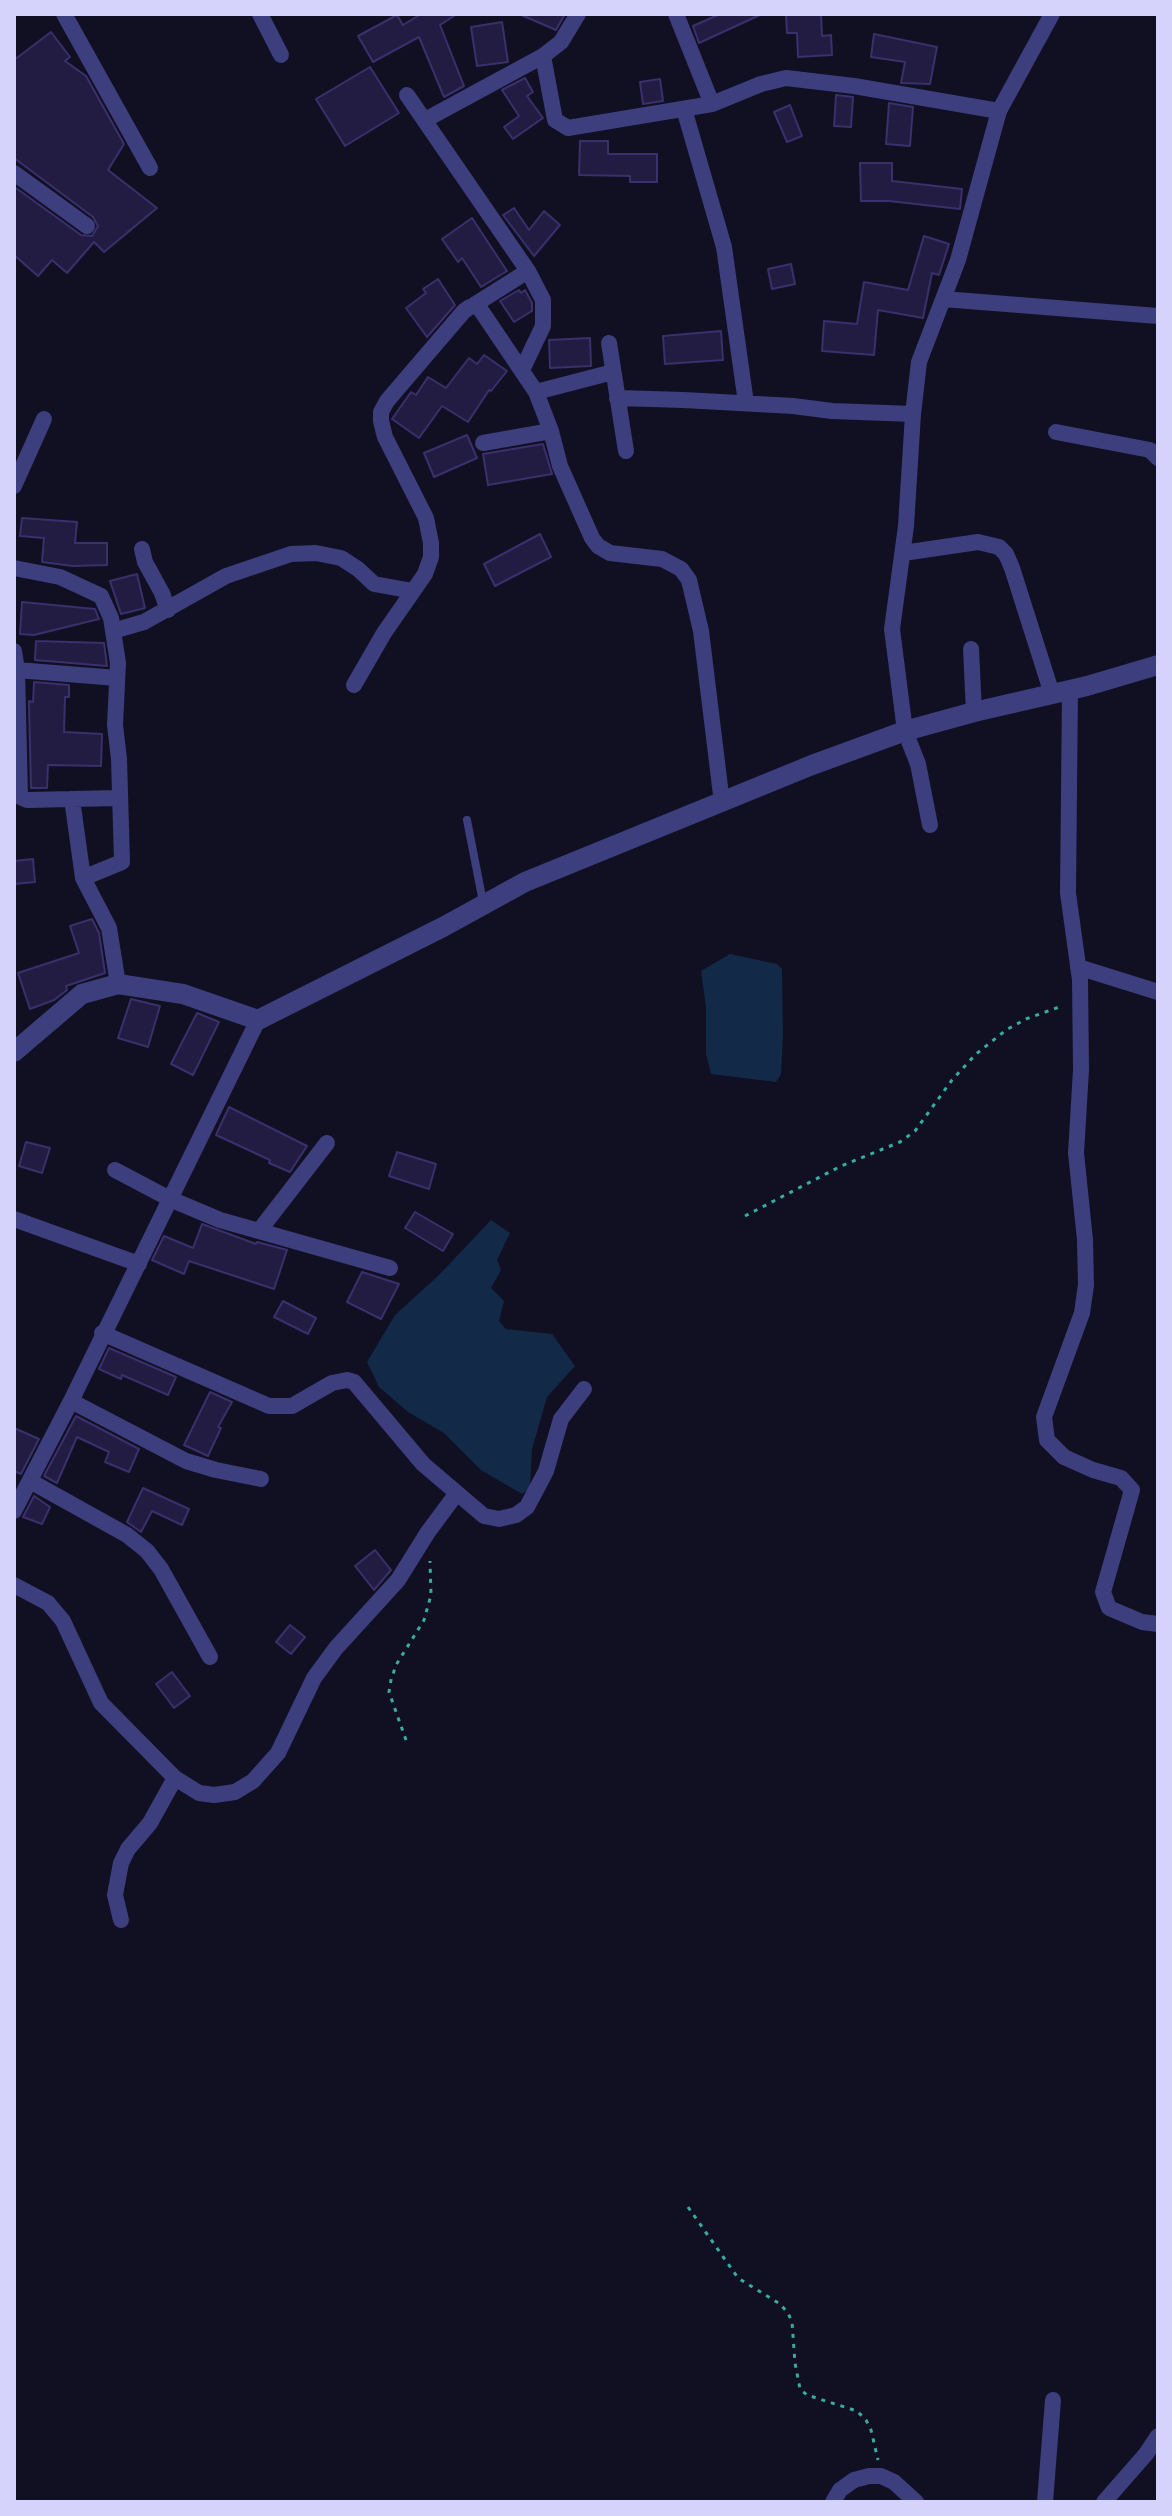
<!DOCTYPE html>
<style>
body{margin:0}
#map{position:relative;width:1172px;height:2516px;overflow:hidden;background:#110f22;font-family:"Open Sans",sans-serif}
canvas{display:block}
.frame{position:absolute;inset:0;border:16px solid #d5d3fc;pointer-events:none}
</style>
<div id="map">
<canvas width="1172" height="2516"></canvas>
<div class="frame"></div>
</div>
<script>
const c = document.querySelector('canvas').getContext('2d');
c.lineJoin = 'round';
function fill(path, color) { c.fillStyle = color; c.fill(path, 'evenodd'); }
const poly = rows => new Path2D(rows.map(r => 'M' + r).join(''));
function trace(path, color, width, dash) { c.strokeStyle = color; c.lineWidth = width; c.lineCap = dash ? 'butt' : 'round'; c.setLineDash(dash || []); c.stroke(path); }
fill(poly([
 [730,954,777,964,782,969,783,1035,781,1074,776,1082,711,1074,706,1054,706,1007,701,971],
 [491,1220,510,1233,497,1260,501,1270,491,1288,504,1301,499,1321,506,1329,552,1334,575,1366,547,1397,532,1449,530,1489,522,1494,481,1470,444,1433,408,1412,379,1387,367,1362,395,1315,438,1276]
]), '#122a48');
const building = poly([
 [421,14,457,14,440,25,464,86,444,97,419,37,373,62,358,36,397,15,403,25,421,14],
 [519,14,565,14,556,30,519,14],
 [720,14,762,14,699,43,693,26,720,14],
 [786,14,821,14,822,36,831,35,832,55,798,57,797,33,787,33,786,14],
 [502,22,508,62,477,66,471,27,502,22],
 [51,32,70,57,65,61,86,76,124,144,108,170,157,208,104,252,94,242,67,273,52,260,38,276,14,255,14,191,16,188,81,235,92,236,98,226,93,217,14,158,14,60,51,32],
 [874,34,937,47,930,84,901,83,905,62,871,57,874,34],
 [370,67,399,113,345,146,316,99,370,67],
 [525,78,533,92,527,96,543,118,513,139,504,127,519,116,502,90,525,78],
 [660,79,663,101,643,104,640,82,660,79],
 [836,95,853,97,851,127,834,126,836,95],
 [889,103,913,107,910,146,886,144,889,103],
 [790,105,802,136,787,142,774,112,790,105],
 [580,141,608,141,608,154,657,154,657,182,630,182,630,176,579,175,580,141],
 [860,163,892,163,892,181,962,189,960,209,889,201,861,201,860,163],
 [514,208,529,230,544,211,560,225,534,256,503,215,514,208],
 [472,218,507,271,481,287,462,258,458,262,442,239,472,218],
 [924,236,949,244,939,275,932,273,923,318,878,310,874,355,822,351,824,321,857,324,864,282,908,290,924,236],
 [791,264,795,284,772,289,768,269,791,264],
 [438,279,455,305,427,337,406,308,426,293,423,289,438,279],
 [519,290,521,293,525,290,532,303,532,311,514,322,500,301,519,290],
 [721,331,723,360,665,364,663,336,721,331],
 [590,338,591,366,550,368,549,340,590,338],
 [484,355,507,371,491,391,489,390,468,422,442,406,419,438,392,419,411,392,416,395,428,377,446,388,469,358,477,364,484,355],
 [467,435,477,458,434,477,424,453,467,435],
 [543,444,552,474,488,485,483,454,543,444],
 [22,518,77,522,75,543,107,543,107,565,73,566,42,562,44,538,20,536,22,518],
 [540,534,551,557,495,586,484,564,540,534],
 [137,574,145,608,121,614,110,581,137,574],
 [22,602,95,609,99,619,34,635,20,634,22,602],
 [36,641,104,643,107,666,35,660,36,641],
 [34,682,69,685,69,697,65,697,64,732,102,734,101,766,48,765,47,788,31,788,29,701,33,702,34,682],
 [33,859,35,882,14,884,14,861,33,859],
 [92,919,99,933,105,973,66,986,67,990,54,1000,30,1009,18,973,79,953,70,926,92,919],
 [131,999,160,1006,148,1047,118,1038,131,999],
 [197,1013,219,1022,193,1075,171,1064,197,1013],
 [229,1107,307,1146,290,1172,269,1163,270,1160,216,1135,229,1107],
 [26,1142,50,1148,42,1173,19,1166,26,1142],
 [397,1152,436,1164,429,1189,389,1176,397,1152],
 [415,1212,453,1234,443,1251,405,1228,415,1212],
 [202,1224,256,1244,257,1242,287,1250,274,1289,189,1261,184,1274,152,1260,164,1236,193,1248,202,1224],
 [362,1272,399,1284,381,1319,347,1302,362,1272],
 [283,1301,316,1318,308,1334,274,1317,283,1301],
 [109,1348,176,1377,168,1395,122,1375,121,1379,99,1369,109,1348],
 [210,1392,232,1402,218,1427,221,1428,208,1456,184,1445,210,1392],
 [76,1416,139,1449,129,1472,105,1462,109,1452,77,1437,57,1483,44,1476,76,1416],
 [14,1428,39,1439,21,1474,14,1471,14,1428],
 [143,1488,189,1509,182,1525,152,1511,141,1532,127,1522,143,1488],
 [34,1496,50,1507,42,1524,23,1517,34,1496],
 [375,1550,391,1570,374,1590,355,1566,375,1550],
 [290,1625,305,1637,291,1654,276,1642,290,1625],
 [172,1672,190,1696,174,1708,156,1684,172,1672]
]);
fill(building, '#221c42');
trace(building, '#39306c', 2);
trace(poly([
 [745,1216,841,1166,900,1142,915,1131,952,1080,976,1054,1006,1030,1026,1019,1062,1006],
 [406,1740,389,1692,391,1680,396,1665,424,1620,431,1595,430,1561],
 [688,2207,738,2278,780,2304,788,2313,792,2322,795,2363,800,2389,807,2395,857,2411,866,2420,871,2430,878,2460]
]), '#36ad9f', 3, [4, 6]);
trace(poly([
 [467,820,483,902]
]), '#3d3e7e', 8);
trace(poly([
 [64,14,150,168],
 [260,14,281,55],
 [676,14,712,104],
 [543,56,555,120,568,128,712,104,761,84,786,78,854,86,999,111],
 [407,95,528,271,543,300,543,326,522,370],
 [684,109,724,247,746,403],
 [425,120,543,56,561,42,578,14],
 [14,173,87,226],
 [943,299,1158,316],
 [474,305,528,271],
 [609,343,626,451],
 [536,392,613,372],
 [617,398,684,400,793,406,832,411,913,414],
 [1056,432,1150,450,1158,458],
 [483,443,551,431],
 [14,486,44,419],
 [142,549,145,562,162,593,168,610],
 [903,553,978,542,999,547,1006,554,1012,568,1052,694],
 [14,568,60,577,101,596,111,618,118,663,115,725,119,759,122,862,83,878,109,928,118,984],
 [113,631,144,622,226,576,291,554,316,553,341,558,358,569,374,584,413,591],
 [971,649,974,712],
 [14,651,17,670],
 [354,685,384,633,425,574,431,557,431,543,426,518,385,437,381,421,381,412,387,401,464,311,470,307,478,306,536,392,551,431,560,466,592,538,598,546,610,553,662,559,681,569,689,580,701,631,722,803],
 [1070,690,1068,893,1080,980,1081,1070,1076,1153,1085,1240,1086,1285,1082,1313,1044,1417,1047,1440,1064,1457,1093,1470,1121,1478,1132,1490,1103,1592,1109,1608,1142,1622,1158,1624],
 [72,799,27,800,20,797,17,670,117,678],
 [930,825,918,764,905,731,892,629,906,526,913,414,919,362,958,260,999,111,1052,14],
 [83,878,72,799,119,798],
 [1078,967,1158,992],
 [115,1170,170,1199,220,1220,390,1268],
 [14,1219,139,1264],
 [259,1231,327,1143],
 [102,1333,269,1406,292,1406,332,1383,347,1380,354,1382,423,1464,484,1516,499,1519,516,1515,527,1507,546,1471,561,1419,584,1389],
 [71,1401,186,1461,216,1470,261,1479],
 [30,1481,127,1535,147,1551,161,1569,210,1657],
 [14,1511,71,1401,258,1020],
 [14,1585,48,1603,63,1621,101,1703,175,1778,199,1793,214,1795,235,1792,253,1781,278,1753,314,1678,336,1648,398,1580,428,1532,457,1493],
 [121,1920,115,1895,121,1863,128,1849,150,1823,175,1778],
 [833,2502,840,2490,854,2480,869,2476,881,2476,894,2482,916,2502],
 [1045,2502,1053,2400],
 [1104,2502,1146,2454,1158,2436]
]), '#3d3e7e', 16);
trace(poly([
 [14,1052,82,994,118,984,183,994,258,1020,443,927,525,882,812,765,905,731,974,712,1087,686,1158,665]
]), '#3d3e7e', 20);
</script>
